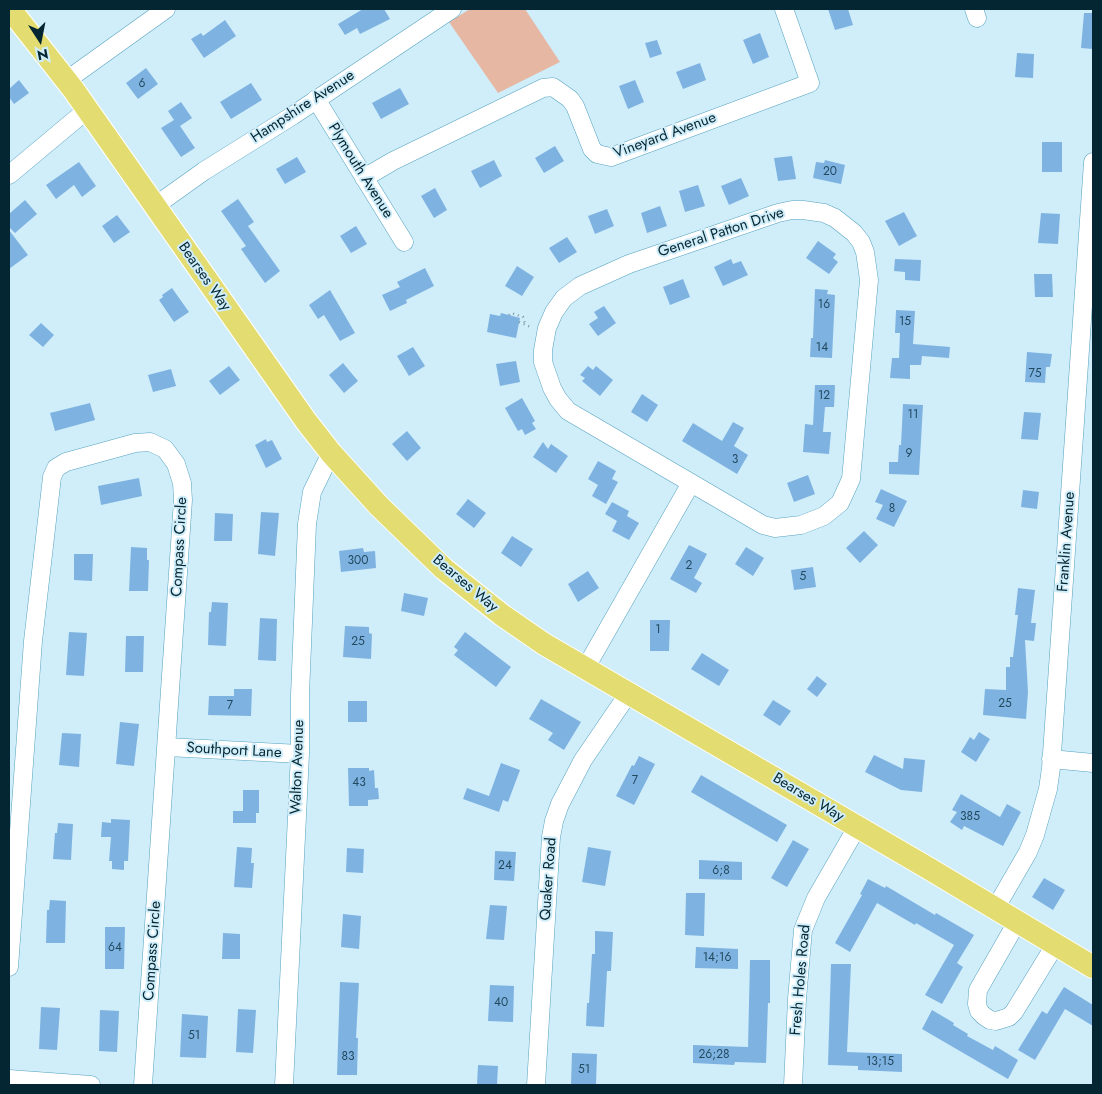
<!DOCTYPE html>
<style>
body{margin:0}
#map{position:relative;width:1102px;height:1094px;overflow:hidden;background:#d0edfa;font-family:Jost,sans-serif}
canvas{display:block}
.frame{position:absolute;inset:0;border:10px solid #042632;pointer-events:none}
.north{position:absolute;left:15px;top:15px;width:50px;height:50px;-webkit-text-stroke:4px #d0edfa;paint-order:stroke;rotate:169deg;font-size:14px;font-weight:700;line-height:20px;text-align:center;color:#042632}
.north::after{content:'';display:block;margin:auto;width:18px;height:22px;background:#042632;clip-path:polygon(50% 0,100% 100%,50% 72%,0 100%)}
</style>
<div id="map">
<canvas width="1102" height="1094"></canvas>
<div class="frame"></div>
<div class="north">N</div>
</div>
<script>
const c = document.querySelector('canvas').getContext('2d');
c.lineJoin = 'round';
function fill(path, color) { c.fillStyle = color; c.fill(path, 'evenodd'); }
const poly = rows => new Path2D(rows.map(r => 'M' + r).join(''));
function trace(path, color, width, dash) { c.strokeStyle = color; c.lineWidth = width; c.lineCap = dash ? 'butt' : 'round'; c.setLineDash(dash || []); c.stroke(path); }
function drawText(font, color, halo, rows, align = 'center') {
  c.font = font + ' Jost,sans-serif'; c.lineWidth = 4; c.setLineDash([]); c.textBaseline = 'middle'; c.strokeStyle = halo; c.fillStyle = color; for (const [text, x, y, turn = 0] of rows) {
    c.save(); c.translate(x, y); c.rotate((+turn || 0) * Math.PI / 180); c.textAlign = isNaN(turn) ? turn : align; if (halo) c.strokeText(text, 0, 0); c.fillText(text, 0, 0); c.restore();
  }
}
fill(poly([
 [470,9,525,9,560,62,498,93,449,22]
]), '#e6b8a4');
fill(poly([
 [363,9,384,9,390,19,360,34,357,28,345,35,338,24],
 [828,9,848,9,853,25,835,30],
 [1084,13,1093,13,1093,49,1081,48],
 [225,20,236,36,204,58,191,39,201,33,203,36],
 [760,33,769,57,753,64,743,40],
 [657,40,662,54,650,58,645,43],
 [1017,53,1034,54,1033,78,1015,77],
 [700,63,706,80,683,89,676,72],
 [146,68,158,84,138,99,126,83],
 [19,80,29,93,14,104,9,97,9,89],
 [635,80,644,102,628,109,619,86],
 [251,83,262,100,231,119,220,102],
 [400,88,409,104,381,119,372,103],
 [181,102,192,118,180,126,195,148,181,157,161,128,174,120,168,111],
 [1042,142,1062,142,1062,172,1042,172],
 [555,146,564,161,544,173,535,158],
 [792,156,796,179,778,181,774,158],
 [297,157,306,172,285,184,276,169],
 [494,160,502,176,480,188,471,171],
 [825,160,845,165,841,184,813,178,816,162,824,163],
 [79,162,96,186,82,197,74,185,56,199,46,185],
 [741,178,749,196,729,205,721,186],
 [698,185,705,206,685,212,679,191],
 [435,188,447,210,434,218,421,196],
 [238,199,254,222,248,226,280,271,265,283,241,249,246,246,221,211],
 [25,200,37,214,15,233,9,227,9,214],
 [660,206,667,226,647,233,641,213],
 [607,209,614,226,595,234,588,216],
 [904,212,917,236,899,246,885,221],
 [1041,213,1060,214,1058,244,1038,243],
 [117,215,130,232,114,243,102,226],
 [356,226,367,244,351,253,340,236],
 [9,230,28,255,9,269],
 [567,237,577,252,559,263,549,248],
 [818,241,836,254,833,258,838,262,829,274,806,258],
 [731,259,733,264,741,261,748,275,723,286,714,267],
 [895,259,921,260,920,281,905,280,905,272,894,271],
 [517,266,534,277,522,296,505,286],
 [425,268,434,286,406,300,407,303,390,311,382,295,400,287,397,282],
 [1034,274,1052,274,1053,297,1035,297],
 [683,279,690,297,670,305,663,287],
 [172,288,189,312,174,322,159,300,163,297,162,295],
 [815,289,828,290,827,294,835,295,832,358,810,357,811,338,813,338],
 [330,290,355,333,340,341,324,315,318,319,309,305],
 [604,306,616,323,598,336,589,324,598,318,594,312],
 [896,310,915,311,913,344,950,347,949,358,922,356,921,365,910,365,910,379,890,378,892,358,899,358,900,333,895,333],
 [501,313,520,318,516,338,487,332,490,314,500,316],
 [41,323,54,335,43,347,29,335],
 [413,347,425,366,409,376,397,356],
 [1027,352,1052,354,1050,367,1046,367,1045,383,1025,382],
 [516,361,520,382,500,386,496,364],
 [343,363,358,381,344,393,329,375],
 [229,366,240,380,220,395,209,381],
 [588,366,593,370,596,366,613,380,600,396,582,381,585,378,580,375],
 [171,369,176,386,153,392,148,375],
 [815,385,835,385,834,407,825,407,823,432,831,432,829,454,803,452,805,424,813,425],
 [642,394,658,405,647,422,631,412],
 [522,398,535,421,532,423,536,429,525,435,522,429,518,431,505,408],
 [90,403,95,420,55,431,50,413],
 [903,404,923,405,919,475,889,474,889,462,898,462,899,445,901,445],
 [1024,412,1041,413,1038,440,1021,439],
 [733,422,744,428,734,446,748,455,737,474,682,441,693,423,722,441],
 [407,431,421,448,407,461,392,444],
 [266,439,267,442,272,440,282,459,266,468,255,445],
 [543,442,548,449,551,444,568,456,556,473,533,457],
 [598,461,616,471,612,479,618,482,606,504,592,496,598,485,588,479],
 [808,475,815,494,794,502,787,483],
 [139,478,142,496,101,505,98,486],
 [881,489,907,501,894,527,876,519,883,505,875,502],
 [1023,490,1039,492,1037,509,1021,507],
 [468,499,486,513,474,528,456,514],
 [612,502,629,511,627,516,639,523,629,540,612,531,617,521,605,514],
 [261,512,279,513,275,556,258,554],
 [215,513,233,514,232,541,214,541],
 [864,531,878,545,860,563,846,548],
 [512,536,533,549,521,567,501,553],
 [689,545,707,554,694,578,702,583,696,593,670,579],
 [131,547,147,548,147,560,149,560,148,591,129,591],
 [746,547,764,558,753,576,735,564],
 [363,548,364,552,375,551,376,568,341,572,339,551],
 [74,554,93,554,92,581,74,580],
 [813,567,816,587,794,590,791,570],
 [588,571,599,588,578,602,568,584],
 [1018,588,1035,590,1031,623,1036,623,1034,641,1025,640,1028,692,1026,719,983,715,985,689,1006,690,1006,667,1010,667,1010,657,1013,657,1018,615,1015,615],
 [404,593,428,598,424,616,401,611],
 [212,602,228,603,226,646,208,645,209,612,211,612],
 [260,618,277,619,276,661,258,660],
 [650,620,670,620,669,651,650,651],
 [345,626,369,627,369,633,372,634,371,659,343,657],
 [69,632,87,633,84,676,66,675],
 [465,632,511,667,496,687,454,655,458,650,454,647],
 [126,636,144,636,143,672,125,672],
 [702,653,729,670,719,686,691,669],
 [817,676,827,684,817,697,807,689],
 [234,689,252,689,251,716,208,715,209,696,234,696],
 [541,699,581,722,564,750,548,740,553,733,529,719],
 [773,700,791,711,780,726,763,715],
 [348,701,367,701,367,722,348,722],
 [120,722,139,724,134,766,116,764],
 [979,732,990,739,976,762,961,752,970,737,974,740],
 [62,733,81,734,79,767,59,765],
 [874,755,903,769,904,758,925,760,922,792,901,790,865,772],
 [639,756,655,764,634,805,616,796,632,765,634,766],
 [501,763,520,770,508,802,503,800,499,812,463,799,467,788,489,796],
 [348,768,369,768,369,771,374,770,375,788,378,788,379,799,368,800,368,806,349,806],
 [701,775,787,825,777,842,691,792],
 [243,790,259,790,259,813,256,813,256,823,233,823,233,811,243,811],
 [961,794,1000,817,1007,804,1021,812,1003,846,964,826,962,830,950,822,957,812,952,810],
 [111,819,130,820,128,861,124,861,124,870,112,869,112,861,109,861,111,837,101,837,102,822,111,823],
 [58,823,73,824,71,860,53,859,55,833,57,833],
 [793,840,809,849,787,887,771,878],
 [237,847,252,848,251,863,254,863,252,888,234,887],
 [588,847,611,851,605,886,582,882],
 [347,848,364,849,363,873,346,872],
 [495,851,516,852,514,881,494,880],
 [699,860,742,862,742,880,699,879],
 [1044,878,1065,890,1053,910,1032,897],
 [868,879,885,888,886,886,935,915,936,913,974,935,957,963,963,967,942,1004,925,995,954,945,916,923,915,925,877,903,850,952,835,943,862,895,860,894],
 [686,893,705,893,704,936,685,935],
 [50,900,66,901,65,943,46,943,47,910,49,910],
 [490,905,507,906,504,940,486,939],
 [343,914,361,916,359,949,341,947],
 [105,927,125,927,124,969,105,969],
 [595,931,613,932,611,971,607,971,604,1027,586,1026,587,1003,589,1003,592,954,595,954],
 [223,933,240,934,240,959,222,959],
 [696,947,738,949,738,969,695,968],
 [750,960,770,960,770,1003,768,1003,766,1063,735,1062,734,1065,693,1063,693,1045,748,1047],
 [831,964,851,964,847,1052,902,1054,902,1072,858,1070,858,1066,828,1065],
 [340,982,359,983,356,1038,358,1038,357,1075,337,1075],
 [490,985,514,986,513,1022,488,1021],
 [1064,987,1093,1005,1093,1026,1065,1009,1035,1060,1018,1050,1042,1011,1047,1014],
 [41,1007,60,1008,57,1050,39,1049],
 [238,1009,256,1010,253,1053,236,1052],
 [100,1010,119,1011,117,1052,99,1051],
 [932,1010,954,1023,953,1025,968,1034,967,1036,993,1050,995,1046,1018,1060,1008,1079,922,1029],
 [182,1014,208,1016,206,1058,180,1057],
 [572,1053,597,1054,596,1085,571,1085],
 [478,1065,498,1066,497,1085,477,1085]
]), '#7eb3e1');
const minor = poly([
 [974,9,977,18],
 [67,80,166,9],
 [316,99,404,242],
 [9,175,88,109],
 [364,178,393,161,543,88,553,87,570,99,575,106,592,149,597,154,611,157,810,83,784,9],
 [155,206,204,171,292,116,452,9],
 [792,210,803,210,824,213,835,218,854,233,861,242,865,252,869,280,851,479,840,503,824,516,801,525,775,528,763,525,568,411,558,399,552,388,543,362,543,350,547,328,554,312,564,298,580,286,629,264,778,213,792,210],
 [585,669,691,483],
 [167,747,300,754],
 [1051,759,1093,763],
 [995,909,1028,852,1035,835,1048,789,1051,768,1093,162],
 [1017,922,978,990,977,1004,979,1011,984,1016,990,1020,996,1021,1009,1017,1014,1012,1055,945],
 [9,967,33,641,52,477,56,468,66,462,135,443,150,442,165,449,176,464,182,483,183,500,143,1085],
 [9,1079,91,1085],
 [284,1085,300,754,300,695,307,524,312,492,331,453],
 [536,1085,551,837,554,821,560,804,583,760,628,694],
 [793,1085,797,999,803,930,816,898,857,827]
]);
const major = poly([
 [10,9,73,89,306,421,331,453,379,506,444,569,502,615,544,644,928,868,1093,967]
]);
trace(minor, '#55a2bf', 19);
trace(major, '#fff', 24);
trace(poly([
 [509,315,511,313,523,317,525,324],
 [519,322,531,327]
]), '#7c9ba7', 2.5, [1, 4]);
trace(minor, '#fff', 18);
trace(major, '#e3dc70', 22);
drawText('12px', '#22495e', null, [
 ["6",142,84],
 ["20",830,172],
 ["16",824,305],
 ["15",905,322],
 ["14",822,348],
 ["75",1035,374],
 ["12",824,396],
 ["11",913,415],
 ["9",909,454],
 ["3",735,460],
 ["8",892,509],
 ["300",358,561],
 ["2",689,566],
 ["5",803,577],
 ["1",658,630],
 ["25",358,642],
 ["25",1005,704],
 ["7",230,706],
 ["7",635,781],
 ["43",359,783],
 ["385",970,817],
 ["24",505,866],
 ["6;8",721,871],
 ["64",115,948],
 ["14;16",717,958],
 ["40",501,1003],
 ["51",194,1036],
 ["26;28",714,1055],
 ["83",348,1057],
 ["13;15",880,1062],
 ["51",584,1070]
]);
drawText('15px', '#042632', '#d0edfa', [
 ["Hampshire Avenue",303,107,-33],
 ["Vineyard Avenue",665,136,-20],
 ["Plymouth Avenue",360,171,58],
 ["General Patton Drive",721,233,-18],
 ["Bearses Way",204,277,55],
 ["Franklin Avenue",1067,542,-86],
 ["Compass Circle",180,547,-87],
 ["Bearses Way",465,584,40],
 ["Southport Lane",234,751,3],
 ["Walton Avenue",298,767,-88],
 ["Bearses Way",808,798,31],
 ["Quaker Road",549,879,-86],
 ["Compass Circle",153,951,-86],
 ["Fresh Holes Road",801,980,-85]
]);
</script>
